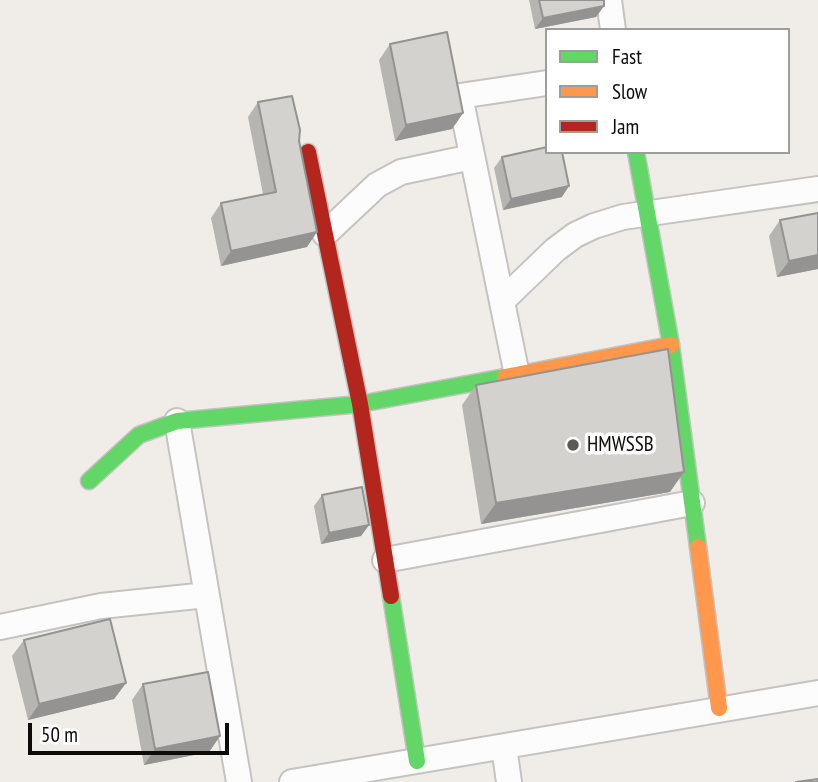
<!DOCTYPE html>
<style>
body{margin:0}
#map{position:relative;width:818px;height:782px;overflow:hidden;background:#f0ede9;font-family:"PT Sans Narrow",sans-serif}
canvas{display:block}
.legend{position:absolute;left:545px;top:28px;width:245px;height:126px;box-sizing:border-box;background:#fff;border:2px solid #9e9d9d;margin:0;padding:9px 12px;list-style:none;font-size:21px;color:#0d0b09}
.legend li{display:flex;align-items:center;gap:14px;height:35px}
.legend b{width:35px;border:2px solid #9e9d9d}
.scale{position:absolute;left:28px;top:723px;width:201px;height:32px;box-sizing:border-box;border:4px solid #0d0b09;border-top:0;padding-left:9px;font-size:21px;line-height:24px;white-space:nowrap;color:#0d0b09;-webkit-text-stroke:5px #fff;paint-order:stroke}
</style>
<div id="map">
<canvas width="818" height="782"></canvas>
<ul class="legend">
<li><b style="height:9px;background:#63d668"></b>Fast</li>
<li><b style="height:9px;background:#ff974d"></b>Slow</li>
<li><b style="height:9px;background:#b3261e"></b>Jam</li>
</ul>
<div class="scale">50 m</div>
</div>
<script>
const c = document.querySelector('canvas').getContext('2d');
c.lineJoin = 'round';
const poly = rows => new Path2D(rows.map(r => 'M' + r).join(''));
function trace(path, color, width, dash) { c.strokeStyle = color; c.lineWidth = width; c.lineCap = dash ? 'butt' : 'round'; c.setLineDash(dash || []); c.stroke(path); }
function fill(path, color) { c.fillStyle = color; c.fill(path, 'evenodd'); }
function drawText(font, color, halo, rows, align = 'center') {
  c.font = font + ' "PT Sans Narrow",sans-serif'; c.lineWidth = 7; c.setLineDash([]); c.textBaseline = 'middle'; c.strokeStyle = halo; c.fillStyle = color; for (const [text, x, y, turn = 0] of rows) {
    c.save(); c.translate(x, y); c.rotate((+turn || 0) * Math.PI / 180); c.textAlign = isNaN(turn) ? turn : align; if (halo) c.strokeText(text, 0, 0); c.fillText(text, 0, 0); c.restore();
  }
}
const street = poly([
 [609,0,613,30],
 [325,234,377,185,401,172,472,157],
 [502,301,555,250,575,235,594,226,623,217,818,189],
 [517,375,460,96,547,83],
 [177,421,239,782],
 [385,560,692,503],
 [0,627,101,606,207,595],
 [504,747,509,782],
 [292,782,818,693]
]);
const fast = poly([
 [636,152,671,345,698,547],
 [89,481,139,435,177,421,360,404,505,377],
 [391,596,417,761]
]);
const slow = poly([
 [505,377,671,345],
 [698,547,719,708]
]);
const jam = poly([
 [308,152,360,404,391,596]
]);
trace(street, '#c5c3c0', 28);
trace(fast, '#c5c3c0', 19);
trace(slow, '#c5c3c0', 19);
trace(jam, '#c5c3c0', 19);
trace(street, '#fdfcfc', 24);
trace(fast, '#63d668', 16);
trace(slow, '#ff974d', 16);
trace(jam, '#b3261e', 16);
fill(poly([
 [529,0,604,0,604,6,596,17,535,29],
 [390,44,463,113,452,129,395,141,379,60],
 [258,102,299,141,307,247,221,266,211,218,221,203,263,194,248,117],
 [502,157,562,197,503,210,494,168],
 [780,220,818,269,777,277,769,236],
 [476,385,670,492,481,524,462,405],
 [322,495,369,525,361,536,321,544,314,506],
 [24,640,126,683,114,699,28,720,12,656],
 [143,684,220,736,209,752,144,765,132,700]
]), '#b6b5b2');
fill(poly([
 [604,6,596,17,535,29,543,18],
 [463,113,452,129,395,141,406,125],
 [569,186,562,197,503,210,511,199],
 [317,232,307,247,221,266,231,251],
 [818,255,818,269,777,277,789,261],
 [684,472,670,492,481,524,496,503],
 [369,525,361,536,321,544,329,533],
 [126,683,114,699,28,720,39,704],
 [220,736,209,752,144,765,155,749]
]), '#949391');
const building = poly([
 [539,0,604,0,604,6,543,18,539,0],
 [447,32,463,113,406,125,390,44,447,32],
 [292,96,300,130,299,141,317,232,231,251,221,203,276,192,258,102,292,96],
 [547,147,547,152,562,152,569,186,511,199,502,157,547,147],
 [818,213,818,255,789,261,780,220,818,213],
 [668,349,684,472,496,503,476,385,668,349],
 [362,487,369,525,329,533,322,495,362,487],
 [110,619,126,683,39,704,24,640,110,619],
 [208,672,220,736,155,749,143,684,208,672],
 [818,779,818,782,796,782,818,779]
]);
fill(building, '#d4d2cf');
trace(building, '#949391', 2);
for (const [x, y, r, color] of [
 [573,445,7,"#5c5a57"]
]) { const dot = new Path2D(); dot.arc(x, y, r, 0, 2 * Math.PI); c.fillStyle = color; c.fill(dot); trace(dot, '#fff', 2.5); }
drawText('21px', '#0d0b09', '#fff', [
 ["HMWSSB",587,445]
], 'left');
</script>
